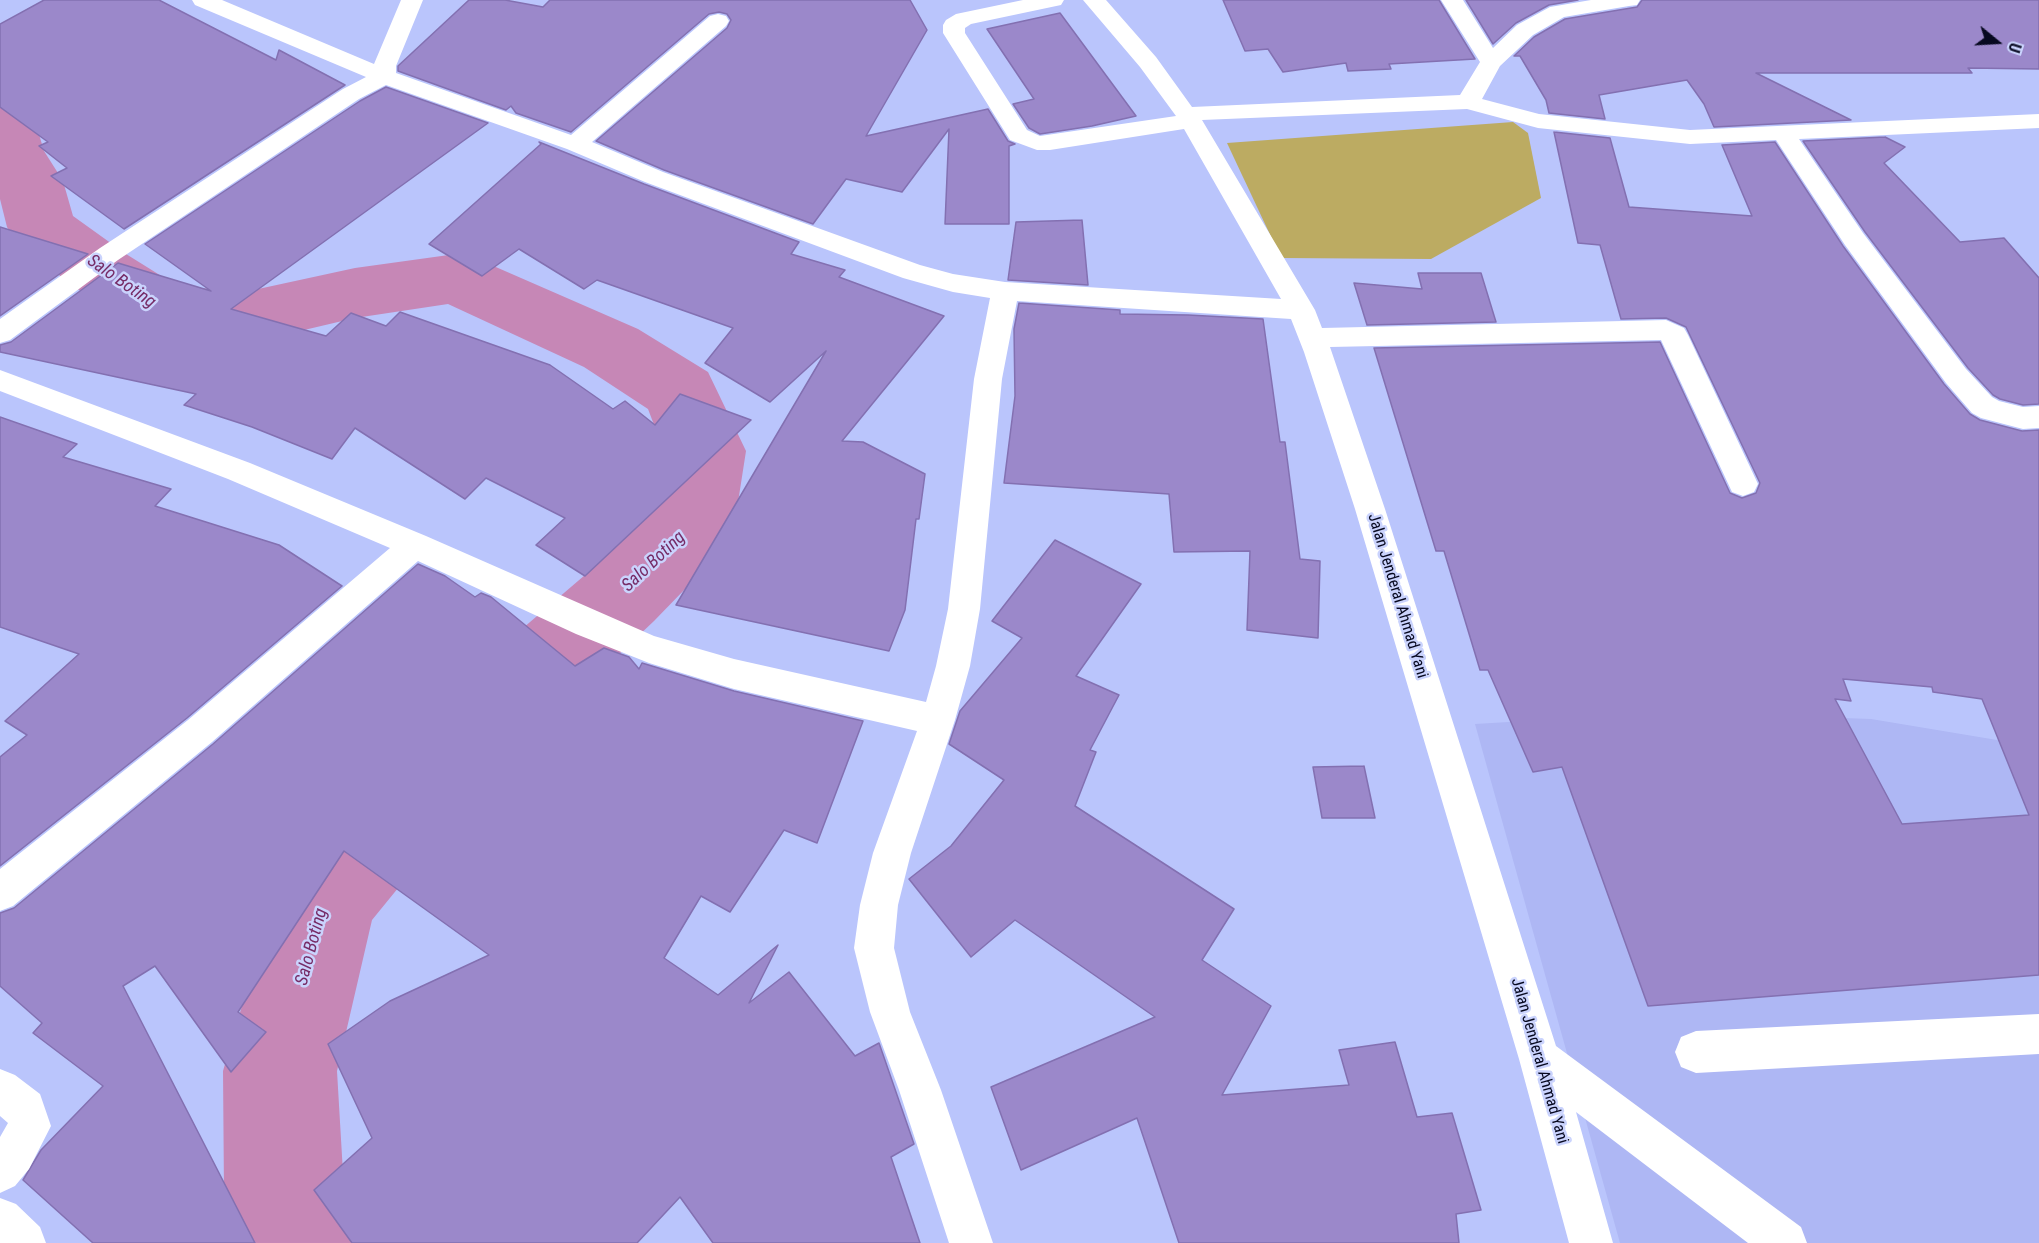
<!DOCTYPE html>
<style>
body{margin:0}
#map{position:relative;width:2039px;height:1243px;overflow:hidden;background:#bac5fc;font-family:"Roboto Condensed",sans-serif}
canvas{display:block}
.north{position:absolute;left:1967px;top:12px;width:60px;height:60px;-webkit-text-stroke:4px #cad3fd;paint-order:stroke;rotate:108deg;font-size:16px;font-weight:700;line-height:24px;text-align:center;color:#070920}
.north::after{content:'';display:block;margin:auto;width:21px;height:27px;background:#070920;clip-path:polygon(50% 0,100% 100%,50% 72%,0 100%)}
</style>
<div id="map">
<canvas width="2039" height="1243"></canvas>
<div class="north">U</div>
</div>
<script>
const c = document.querySelector('canvas').getContext('2d');
c.lineJoin = 'round';
function fill(path, color) { c.fillStyle = color; c.fill(path, 'evenodd'); }
const poly = rows => new Path2D(rows.map(r => 'M' + r).join(''));
function trace(path, color, width, dash) { c.strokeStyle = color; c.lineWidth = width; c.lineCap = dash ? 'butt' : 'round'; c.setLineDash(dash || []); c.stroke(path); }
function drawText(font, color, halo, rows, align = 'center') {
  c.font = font + ' "Roboto Condensed",sans-serif'; c.lineWidth = 5; c.setLineDash([]); c.textBaseline = 'middle'; c.strokeStyle = halo; c.fillStyle = color; for (const [text, x, y, turn = 0] of rows) {
    c.save(); c.translate(x, y); c.rotate((+turn || 0) * Math.PI / 180); c.textAlign = isNaN(turn) ? turn : align; if (halo) c.strokeText(text, 0, 0); c.fillText(text, 0, 0); c.restore();
  }
}
fill(poly([
 [1676,712,1871,719,2003,741,2039,807,2039,1243,1620,1243,1475,724]
]), '#aeb7f4');
fill(poly([
 [1513,122,1528,133,1541,198,1431,259,1281,258,1227,143]
]), '#bcab62');
fill(poly([
 [0,92,23,97,32,111,44,151,63,181,73,216,126,254,179,287,249,291,355,268,456,254,482,261,638,329,708,372,746,451,734,528,721,552,654,621,487,779,372,920,337,1071,343,1173,362,1200,380,1243,247,1243,224,1193,223,1071,274,896,289,860,419,717,592,569,652,513,664,451,648,409,584,367,448,304,355,318,249,343,163,337,137,329,76,288,17,243,7,227,0,199,0,92]
]), '#c687b6');
const building = poly([
 [44,0,159,0,276,60,279,50,345,85,124,229,51,176,67,168,39,146,48,142,0,107,0,24,44,0],
 [469,0,505,0,543,7,550,0,910,0,927,30,866,136,988,109,1008,141,1015,144,1009,146,1009,224,945,224,949,129,902,192,846,179,813,224,664,170,596,141,727,28,731,20,727,14,719,12,709,14,571,132,516,113,511,106,506,110,398,71,398,66,469,0],
 [1223,0,1439,0,1475,59,1389,64,1391,69,1348,71,1346,63,1283,72,1268,49,1245,51,1223,0],
 [1466,0,1578,0,1549,5,1516,23,1493,44,1466,0],
 [1642,0,2039,0,2039,69,1968,68,1972,73,1756,73,1851,120,1714,127,1704,104,1687,80,1599,95,1605,119,1549,113,1546,100,1520,56,1514,56,1534,37,1565,19,1637,7,1642,0],
 [1060,13,1136,116,1092,126,1040,134,1029,128,1013,104,1034,99,987,29,1060,13],
 [386,87,488,123,231,309,326,336,351,313,386,326,400,312,550,365,613,409,625,401,655,425,680,394,751,420,585,576,536,545,565,518,486,478,465,499,355,428,332,459,252,427,184,405,196,394,0,352,0,345,11,342,118,263,211,291,145,244,360,101,386,87],
 [1554,132,1610,138,1629,207,1752,216,1722,145,1775,142,1843,246,1944,384,1970,414,1980,420,2022,431,2039,430,2039,975,1648,1006,1562,767,1533,772,1488,670,1480,670,1444,551,1436,551,1374,348,1660,342,1730,493,1742,498,1756,493,1760,483,1686,327,1666,318,1621,319,1600,245,1578,243,1554,132],
 [1843,679,1932,687,1933,692,1982,699,2029,815,1902,824,1835,699,1851,701,1843,679],
 [1885,137,1905,147,1884,163,1960,242,2004,238,2039,278,2039,404,2023,405,2000,399,1993,395,1968,368,1865,232,1803,141,1885,137],
 [539,142,644,184,799,242,791,254,845,270,839,277,944,316,842,441,863,442,925,474,919,519,916,519,905,610,889,651,676,605,826,351,770,402,705,363,733,328,597,280,584,289,519,249,482,276,429,244,541,144,539,142],
 [1082,220,1088,285,1008,280,1016,222,1082,220],
 [0,227,88,254,0,316,0,227],
 [1418,273,1481,273,1496,322,1367,325,1354,283,1422,289,1418,273],
 [1019,303,1120,310,1120,314,1188,315,1263,319,1280,442,1285,442,1300,559,1320,561,1318,638,1247,630,1250,551,1174,552,1169,494,1004,483,1015,396,1014,329,1019,303],
 [0,417,77,444,63,457,171,489,155,506,279,545,342,586,187,718,0,866,0,757,27,735,5,721,79,654,0,627,0,417],
 [1055,540,1141,584,1076,676,1119,695,1090,750,1096,752,1075,806,1234,909,1202,960,1271,1006,1222,1095,1349,1085,1339,1050,1395,1042,1417,1117,1452,1113,1481,1210,1456,1214,1459,1243,1179,1243,1137,1118,1021,1170,991,1087,1155,1017,1015,920,971,957,909,879,951,846,1004,780,949,744,960,711,1022,638,992,621,1055,540],
 [418,564,445,576,475,597,481,593,491,597,575,666,604,648,629,657,639,669,642,663,734,691,863,721,817,843,784,830,730,912,701,896,664,958,718,995,778,945,749,1003,789,972,855,1056,879,1043,914,1144,891,1157,920,1243,713,1243,680,1197,637,1243,352,1243,314,1190,372,1138,328,1044,390,1001,489,955,344,851,238,1012,266,1032,231,1072,155,966,123,986,255,1243,93,1243,23,1180,41,1150,103,1086,33,1033,42,1023,0,986,0,913,14,908,213,744,418,564],
 [1364,766,1375,818,1322,818,1313,767,1364,766]
]);
fill(building, '#9b88ca');
trace(building, '#8370b1', 1.5);
fill(poly([
 [192,0,222,0,374,64,401,0,423,0,396,66,396,73,571,135,710,16,718,14,726,16,729,21,726,26,592,142,663,172,920,265,953,274,1005,282,1281,299,1184,129,1050,150,1037,150,1010,140,943,33,943,25,946,20,956,14,1023,0,1064,0,1061,5,971,24,965,28,965,33,1027,130,1040,136,1176,116,1140,67,1083,0,1106,0,1156,57,1192,107,1460,95,1480,62,1441,0,1463,0,1493,48,1517,25,1550,7,1591,0,1640,0,1637,5,1629,6,1564,17,1533,35,1500,66,1482,99,1539,114,1690,130,2039,114,2039,128,1799,139,1863,233,1966,369,1992,397,1999,401,2023,407,2039,406,2039,428,2023,429,1981,418,1972,413,1946,383,1845,245,1776,140,1690,144,1538,128,1467,109,1202,120,1315,310,1322,328,1666,320,1684,328,1688,335,1758,484,1754,492,1743,496,1732,492,1661,340,1330,347,1385,509,1556,1046,1801,1227,1807,1243,1748,1243,1576,1112,1613,1243,1569,1243,1519,1059,1355,509,1304,352,1291,319,1017,301,1002,379,980,609,970,666,955,720,911,853,898,905,894,948,910,1012,941,1090,993,1243,949,1243,899,1090,870,1012,854,948,860,905,873,853,917,731,734,689,649,663,576,634,418,561,212,742,13,906,0,911,0,869,188,720,390,548,228,479,0,391,0,370,250,463,426,536,654,636,734,659,926,702,936,666,948,609,974,379,990,298,953,292,903,278,645,182,567,149,386,85,359,99,118,260,10,340,0,343,0,319,100,248,343,89,366,77,195,5,192,0],
 [2039,1014,2039,1054,1696,1073,1681,1067,1675,1052,1681,1037,1696,1031,2039,1014],
 [0,1069,15,1075,40,1094,51,1126,29,1169,15,1186,0,1193,0,1137,8,1123,0,1116,0,1069],
 [0,1198,16,1204,40,1227,46,1243,0,1243,0,1198]
]), '#fff');
drawText('16px', '#070920', '#cad3fd', [
 ["Jalan Jenderal Ahmad Yani",1397,596,73],
 ["Jalan Jenderal Ahmad Yani",1539,1061,74]
]);
drawText('italic 18px', '#762c67', '#cad3fd', [
 ["Salo Boting",121,282,35],
 ["Salo Boting",654,562,-43],
 ["Salo Boting",312,947,-75]
]);
</script>
